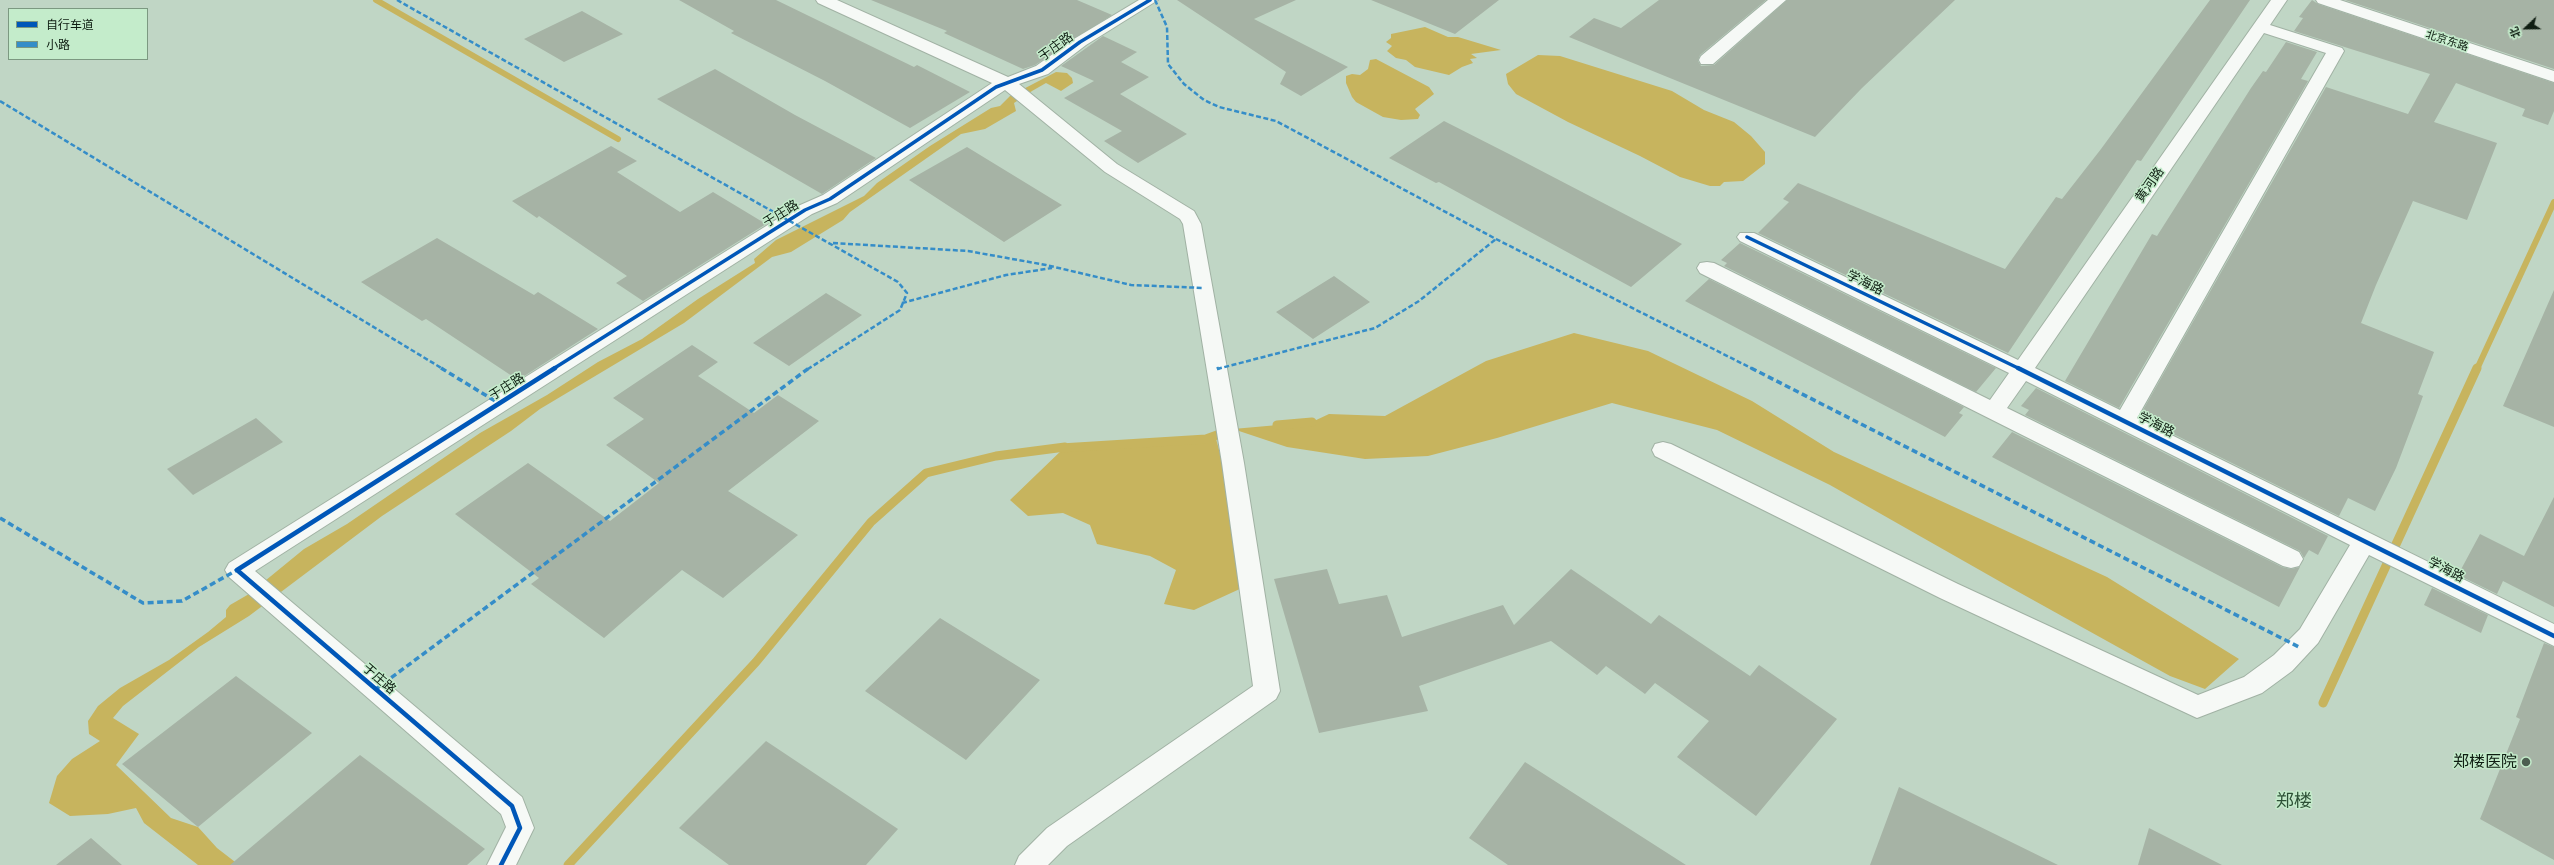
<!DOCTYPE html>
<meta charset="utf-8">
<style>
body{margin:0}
#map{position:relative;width:2554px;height:865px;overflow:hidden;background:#c0d6c5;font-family:"Noto Sans","Noto Sans SC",sans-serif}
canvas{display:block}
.legend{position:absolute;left:8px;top:8px;width:140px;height:52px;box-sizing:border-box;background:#c4eccb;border:1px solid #7c9981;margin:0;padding:5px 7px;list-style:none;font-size:12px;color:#0f1d12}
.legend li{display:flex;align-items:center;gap:8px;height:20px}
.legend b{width:20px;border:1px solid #7c9981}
.north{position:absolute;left:2506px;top:8px;width:40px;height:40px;-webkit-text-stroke:3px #c4eccb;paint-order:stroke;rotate:248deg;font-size:11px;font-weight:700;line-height:16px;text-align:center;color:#0f1d12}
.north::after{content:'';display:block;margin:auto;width:14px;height:18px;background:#0f1d12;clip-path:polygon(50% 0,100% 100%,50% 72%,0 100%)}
</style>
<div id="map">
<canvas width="2554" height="865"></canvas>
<ul class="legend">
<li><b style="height:5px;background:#0057b8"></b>自行车道</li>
<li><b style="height:5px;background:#358dc8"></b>小路</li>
</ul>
<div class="north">北</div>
</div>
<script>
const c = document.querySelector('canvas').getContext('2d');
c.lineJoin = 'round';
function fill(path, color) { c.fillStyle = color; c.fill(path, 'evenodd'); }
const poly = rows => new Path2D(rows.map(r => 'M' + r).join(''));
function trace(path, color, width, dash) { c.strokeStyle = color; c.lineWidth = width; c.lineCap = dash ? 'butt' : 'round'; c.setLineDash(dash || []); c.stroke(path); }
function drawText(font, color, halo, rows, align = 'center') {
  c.font = font + ' "Noto Sans","Noto Sans SC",sans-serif'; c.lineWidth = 3; c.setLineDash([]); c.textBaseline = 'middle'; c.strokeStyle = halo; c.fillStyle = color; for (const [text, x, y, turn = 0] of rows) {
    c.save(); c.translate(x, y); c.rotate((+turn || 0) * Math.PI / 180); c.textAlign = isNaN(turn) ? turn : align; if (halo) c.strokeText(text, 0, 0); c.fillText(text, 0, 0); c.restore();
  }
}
fill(poly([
 [1425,27,1448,37,1458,37,1501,50,1471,54,1477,58,1470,59,1473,63,1462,67,1449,75,1415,67,1406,60,1396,58,1387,51,1392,46,1386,42,1391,38,1391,34],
 [1538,55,1560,56,1672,91,1704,110,1734,122,1751,136,1765,152,1765,164,1743,181,1724,182,1720,186,1710,186,1680,177,1640,156,1568,122,1516,94,1508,84,1506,74],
 [1376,59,1429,87,1434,94,1415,109,1420,115,1418,119,1401,120,1383,117,1356,102,1352,97,1346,83,1346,76,1352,74,1360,75,1368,69,1370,60],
 [1056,72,1067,73,1072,78,1073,83,1061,91,1046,83,1032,91,1014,103,1016,111,985,129,961,134,850,212,843,220,791,252,772,257,684,323,540,409,511,431,382,516,249,616,199,647,123,706,113,718,139,734,116,765,171,818,198,827,217,848,239,865,198,865,144,823,136,808,108,814,70,816,49,803,57,776,72,759,100,741,89,734,88,721,98,706,120,688,169,660,208,632,226,617,226,610,230,605,249,594,304,549,347,524,480,433,547,395,598,362,642,339,698,299,755,263,754,259,776,240,864,196,877,183,930,146,991,108,1000,106,1010,96],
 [1574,333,1648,351,1752,401,1834,452,2107,577,2239,659,2205,689,2170,676,2006,585,1830,485,1717,430,1612,403,1497,438,1428,456,1365,459,1287,447,1233,429,1312,422,1329,414,1385,416,1486,361],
 [1215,435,1255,582,1194,610,1164,604,1176,570,1150,556,1097,544,1090,525,1063,513,1028,516,1010,500,1065,447,1206,439]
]), '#c7b45e');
trace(poly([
 [376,0,618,139],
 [2477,369,2554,202]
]), '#c7b45e', 6);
trace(poly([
 [1277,425,1312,422],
 [1061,448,1206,439,1228,431],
 [2323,703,2477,368],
 [568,865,756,662,871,522,926,473,996,456,1065,447]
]), '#c7b45e', 9);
fill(poly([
 [679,0,776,0,914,67,917,65,970,92,910,128,825,81,731,33,734,31],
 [871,0,1077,0,1112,15,1035,65,1023,69,944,33,947,31],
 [1177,0,1296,0,1254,19,1348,67,1301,96,1280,84,1286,72],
 [1371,0,1499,0,1455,34],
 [1659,0,1766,0,1700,55,1698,61,1701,66,1714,65,1787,0,1955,0,1862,88,1815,137,1569,37,1594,18,1621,28],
 [2210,0,2250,0,2141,161,2137,160,2008,353,1758,233,1789,202,1783,199,1798,183,2005,269,2056,197,2062,199,2101,149],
 [2312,0,2318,4,2554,83,2554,111,2548,125,2522,116,2525,109,2456,83,2434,122,2497,143,2467,220,2413,201,2376,285,2361,323,2434,352,2418,394,2423,396,2415,418,2396,468,2375,511,2348,498,2339,516,2139,417,2326,87,2408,114,2430,74,2294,31,2303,18,2299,17],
 [2345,0,2554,0,2554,69],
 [582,11,623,34,564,62,524,39],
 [1103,36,1137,52,1121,62,1149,77,1120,94,1187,134,1138,163,1104,141,1122,131,1064,98,1094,81,1061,66],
 [2286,42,2317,52,2301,79,2308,81,2119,408,2065,381,2152,234,2157,236,2251,88,2263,71,2266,72],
 [715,69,795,115,876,158,822,194,657,99],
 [1444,121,1509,154,1682,244,1631,287,1439,182,1436,183,1389,158],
 [611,146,637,161,617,172,680,212,713,192,766,224,643,301,616,283,627,276,539,216,537,218,512,201],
 [967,147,1062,205,1004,242,909,180],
 [437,238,534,295,538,292,598,329,518,380,426,319,422,321,361,282],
 [1740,243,1996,368,1976,392,1724,266,1727,263,1721,260],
 [1334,276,1370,302,1313,339,1276,312],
 [1709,279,1964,407,1959,413,1963,415,1945,437,1685,301],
 [2554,290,2554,427,2503,406],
 [826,293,862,315,789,366,753,343],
 [692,345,718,362,698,376,754,413,778,395,819,421,728,491,798,535,723,598,682,570,604,638,531,584,539,578,455,514,528,463,610,521,659,483,606,445,644,419,613,398],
 [2036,388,2328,536,2318,555,2309,550,2304,558,2300,551,2025,415,2029,410,2021,406],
 [256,418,283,442,193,495,167,469],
 [2012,432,2282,567,2291,569,2300,567,2279,607,1992,457],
 [2554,497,2554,607,2503,581,2497,594,2458,575,2480,534,2524,556],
 [1327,569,1339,604,1387,595,1402,637,1503,605,1514,625,1571,569,1651,624,1659,615,1750,676,1759,665,1837,719,1756,816,1677,757,1709,721,1655,683,1645,694,1606,666,1597,675,1551,641,1419,686,1428,711,1319,733,1274,579],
 [2432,588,2488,615,2481,633,2424,605],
 [940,618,1040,680,966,760,865,691],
 [2544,643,2554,647,2554,860,2480,819,2520,719,2516,717],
 [236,676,312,733,198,827,122,764],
 [766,741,898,829,866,865,729,865,679,828],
 [360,755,485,849,467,865,230,865],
 [1525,762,1686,865,1508,865,1469,838],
 [1899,787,2058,865,1870,865],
 [2149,828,2222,865,2138,865],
 [91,838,122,865,56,865]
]), '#a6b3a5');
const minor = poly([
 [816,0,837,0,1008,77,1036,66,1074,39,1139,0,1158,0,1086,45,1048,74,1019,84,1117,164,1194,211,1201,224,1244,463,1280,691,1276,699,1067,846,1048,865,1015,865,1019,856,1047,828,1253,686,1222,463,1183,224,1180,219,1105,172,1005,90,837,203,812,214,255,571,522,797,534,828,516,865,487,865,506,827,501,814,229,577,225,570,229,563,798,206,823,195,992,83,818,3,816,0],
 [1768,0,1786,0,1713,64,1701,64,1699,60,1701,56,1768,0],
 [2271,0,2287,0,2270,25,2342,48,2344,51,2137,418,2554,624,2554,646,2369,555,2318,643,2292,671,2262,693,2197,718,1940,598,1655,456,1652,450,1655,444,1663,442,1671,444,1958,584,2198,695,2244,677,2274,655,2300,629,2350,545,2026,381,2007,408,2299,552,2303,559,2299,566,2291,568,2283,566,1700,273,1697,268,1700,263,1707,262,1714,263,1990,400,2009,373,1740,241,1737,237,1740,233,1754,233,2018,360,2271,0],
 [2264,33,2326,53,2120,410,2035,368,2264,33]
]);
const major = poly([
 [2316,0,2340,0,2554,71,2554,82,2318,3,2316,0]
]);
trace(minor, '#a1b2a4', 2);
trace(major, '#a1b2a4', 2);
fill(minor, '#f6f9f6');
fill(major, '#f6f9f6');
trace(poly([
 [397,0,898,282,907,293,900,310,808,369],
 [1155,0,1167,27,1168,64,1184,84,1204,100,1219,107,1276,121,1496,239,1753,369],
 [0,101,443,369],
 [833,243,968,251,1046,265,1131,285,1204,288],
 [902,303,1006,275,1052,268],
 [1217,369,1375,328,1419,301,1496,239]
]), '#358dc8', 2.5, [5, 2.5]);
trace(poly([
 [441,368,500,404],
 [1751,368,2299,647],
 [1217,369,1219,368],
 [0,518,143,603,182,601,237,570],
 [376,689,809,368]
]), '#358dc8', 3.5, [6, 3.5]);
trace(poly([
 [1747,237,2020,369],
 [553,369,805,210,830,199,996,87,1042,70,1080,42,1150,0]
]), '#0057b8', 3.5);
trace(poly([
 [2018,368,2554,636],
 [501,865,520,828,512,806,237,570,555,368]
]), '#0057b8', 4.5);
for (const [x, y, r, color] of [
 [2526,762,5,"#4d5e51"]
]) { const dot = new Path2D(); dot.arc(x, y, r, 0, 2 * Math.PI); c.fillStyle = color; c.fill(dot); trace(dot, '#c4eccb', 1.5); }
drawText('11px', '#0f1d12', '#c4eccb', [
 ["北京东路",2447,41,18]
]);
drawText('13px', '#0f1d12', '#c4eccb', [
 ["于庄路",1056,47,-36],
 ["黄河路",2150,185,-55],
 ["于庄路",781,214,-32],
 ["学海路",1865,283,26],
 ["于庄路",507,387,-32],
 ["学海路",2156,425,27],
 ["学海路",2446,570,27],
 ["于庄路",379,679,41]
]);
drawText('16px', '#0f1d12', '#c4eccb', [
 ["郑楼医院",2517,762]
], 'right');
drawText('18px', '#2d5036', '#c4eccb', [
 ["郑楼",2294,802]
]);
</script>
